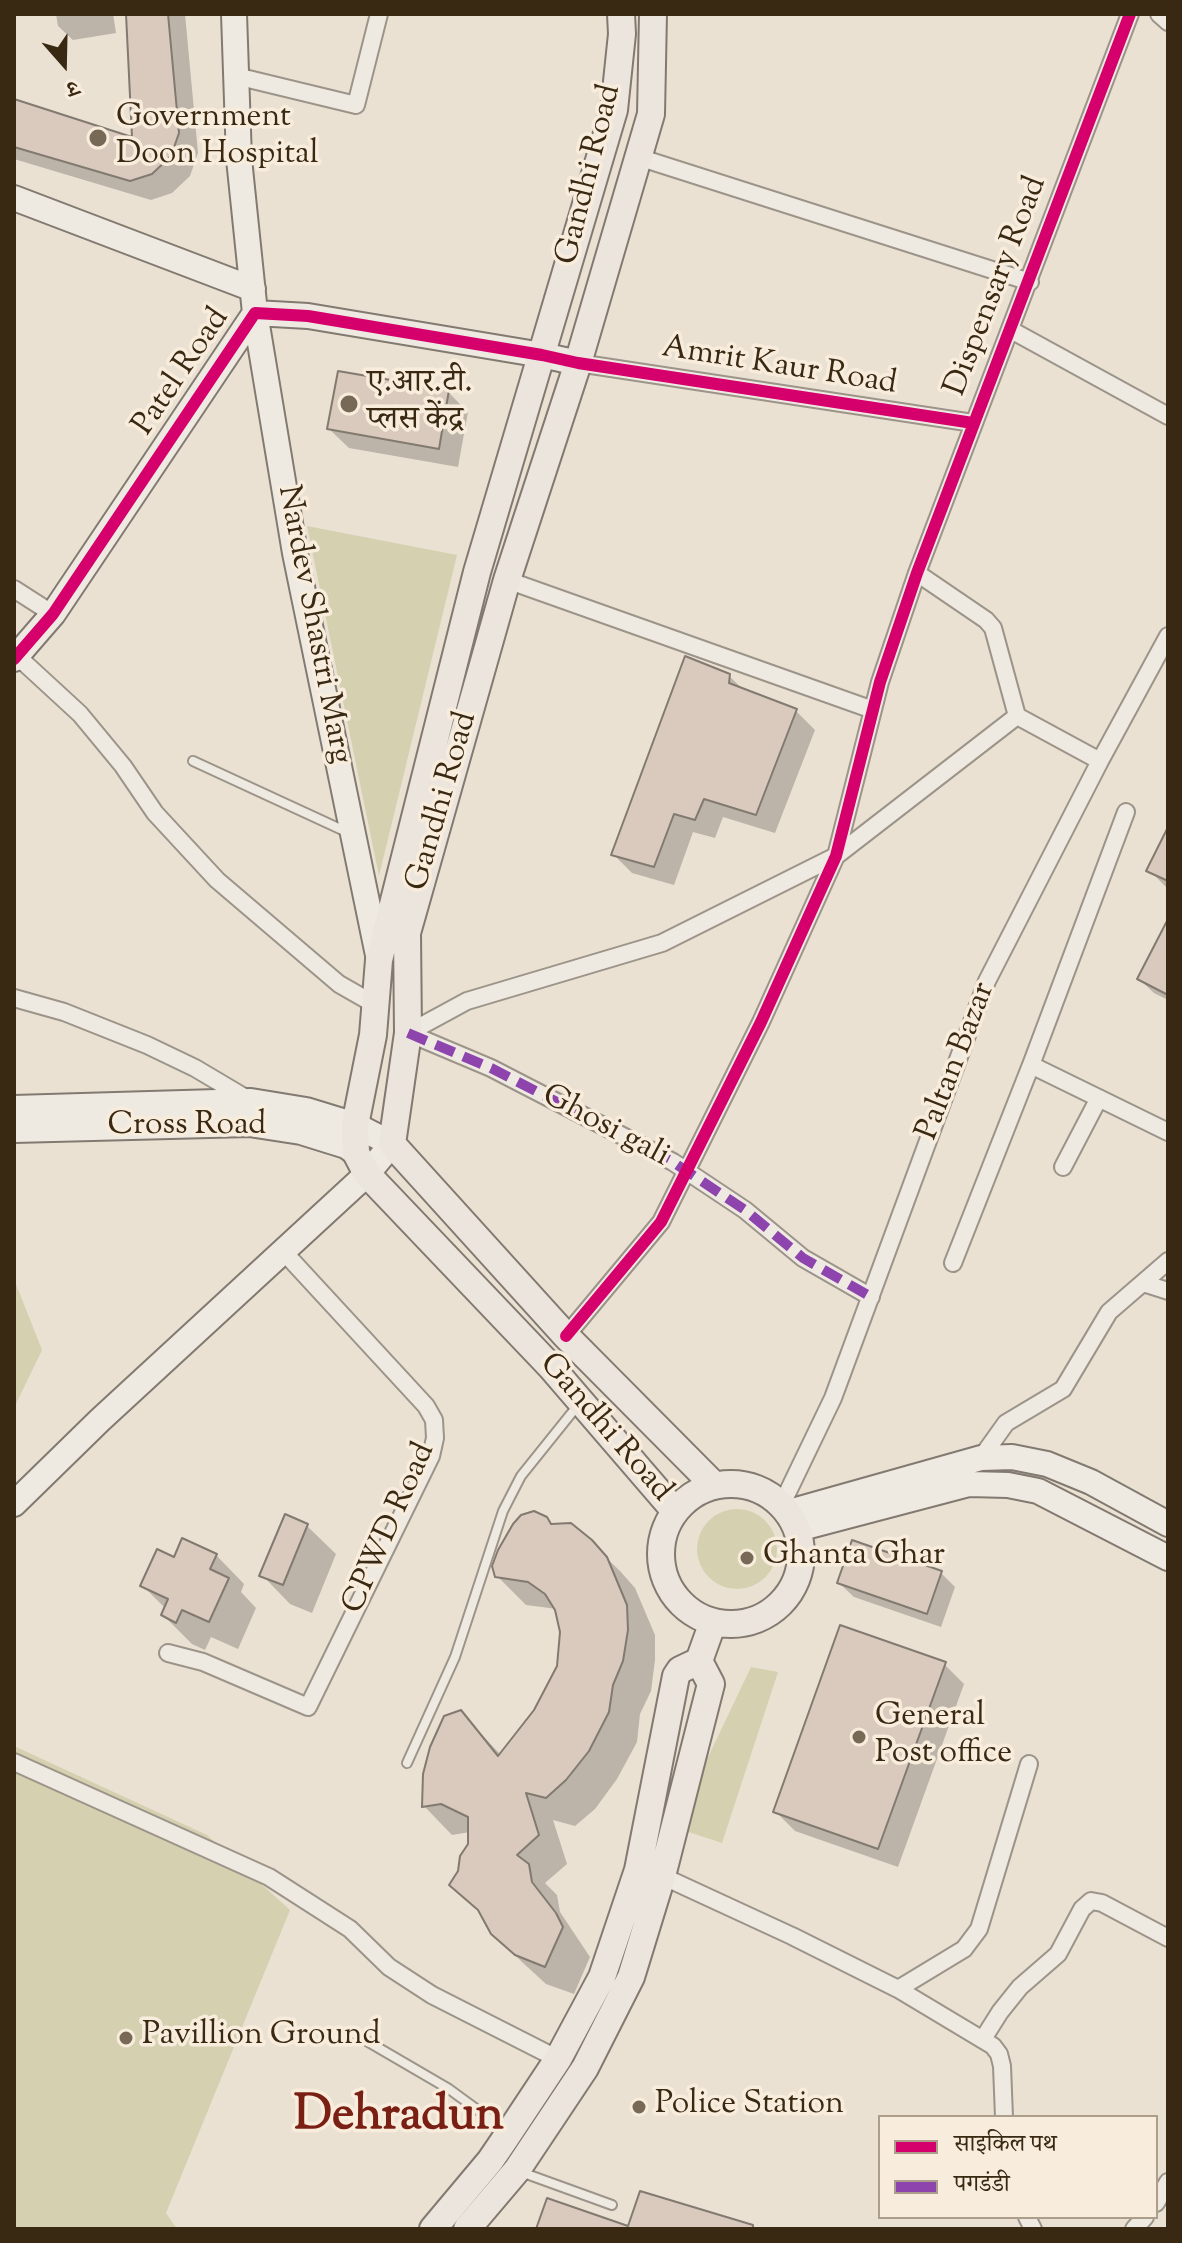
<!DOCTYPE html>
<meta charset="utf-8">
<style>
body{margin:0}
#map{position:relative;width:1182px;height:2243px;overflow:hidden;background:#ebe1d3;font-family:"Sorts Mill Goudy","Noto Serif Devanagari",serif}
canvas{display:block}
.frame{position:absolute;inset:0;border:16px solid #392812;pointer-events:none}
.legend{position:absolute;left:878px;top:2115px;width:280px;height:104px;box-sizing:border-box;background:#f8ecdc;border:2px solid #ac9e8b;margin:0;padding:10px 14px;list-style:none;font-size:24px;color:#392812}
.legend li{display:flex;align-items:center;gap:16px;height:40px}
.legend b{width:40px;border:2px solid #ac9e8b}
.north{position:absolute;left:24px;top:24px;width:80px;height:80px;-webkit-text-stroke:6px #f8ecdc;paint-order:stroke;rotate:160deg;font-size:22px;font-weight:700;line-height:32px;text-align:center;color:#392812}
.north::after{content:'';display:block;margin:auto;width:28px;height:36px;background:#392812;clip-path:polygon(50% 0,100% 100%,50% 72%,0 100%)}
</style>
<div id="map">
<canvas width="1182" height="2243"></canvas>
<div class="frame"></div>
<ul class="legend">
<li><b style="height:10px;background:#d6006c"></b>साइकिल पथ</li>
<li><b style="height:10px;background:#8e44ad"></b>पगडंडी</li>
</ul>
<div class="north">उ</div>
</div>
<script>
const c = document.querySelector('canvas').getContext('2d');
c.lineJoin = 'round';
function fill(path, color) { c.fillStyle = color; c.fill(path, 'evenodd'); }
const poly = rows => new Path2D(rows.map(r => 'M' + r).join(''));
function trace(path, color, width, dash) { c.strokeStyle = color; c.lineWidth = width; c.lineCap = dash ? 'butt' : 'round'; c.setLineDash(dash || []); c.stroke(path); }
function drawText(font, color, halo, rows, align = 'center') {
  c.font = font + ' "Sorts Mill Goudy","Noto Serif Devanagari",serif'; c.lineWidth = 7; c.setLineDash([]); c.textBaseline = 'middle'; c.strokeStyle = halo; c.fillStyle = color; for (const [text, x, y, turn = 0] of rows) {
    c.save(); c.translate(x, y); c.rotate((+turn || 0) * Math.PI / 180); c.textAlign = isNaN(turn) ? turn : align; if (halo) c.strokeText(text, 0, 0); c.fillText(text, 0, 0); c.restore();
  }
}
fill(poly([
 [307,526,457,555,379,876],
 [14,1279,42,1350,14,1408],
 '697 1549a40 40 0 1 1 80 0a40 40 0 1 1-80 0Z',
 [751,1667,778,1672,722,1843,686,1831,700,1774],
 [14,1746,207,1835,290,1910,166,2213,177,2229,14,2229]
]), '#d4d0b0');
fill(poly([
 [56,14,113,14,116,33,73,40,58,26],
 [128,14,185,14,198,153,190,176,172,193,151,200,14,159,14,101,134,139],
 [448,392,468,412,458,467,349,448,329,429],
 [729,676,745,691,796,711,815,730,775,833,723,817,715,838,693,832,674,885,632,873,613,854],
 [1168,832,1168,889,1149,870],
 [1168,923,1168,1000,1154,993,1139,979],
 [307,1526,336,1554,312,1613,290,1604,262,1575],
 [553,1526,590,1542,620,1571,635,1588,655,1635,655,1660,651,1691,640,1714,637,1742,617,1779,595,1809,575,1826,553,1820,567,1864,545,1883,557,1895,560,1912,590,1957,574,1994,546,1984,522,1962,492,1932,483,1915,452,1884,460,1872,470,1845,470,1832,452,1835,424,1806,460,1712,501,1755,536,1711,559,1667,562,1632,557,1609,526,1605,497,1576],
 [216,1555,244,1584,241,1592,256,1608,238,1649,211,1637,205,1650,192,1644,163,1615,166,1609,143,1586,175,1560],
 [941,1573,955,1587,941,1627,854,1597,839,1583],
 [944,1664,964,1684,898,1867,795,1831,775,1811]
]), '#0003');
const building = poly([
 [126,14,168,14,179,133,171,156,152,174,130,181,14,147,14,99,132,137,126,14],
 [338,371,449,390,439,449,327,429,338,371],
 [685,656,730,674,729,683,797,709,756,815,704,799,695,820,674,814,654,867,611,855,685,656],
 [1168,827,1168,881,1146,871,1168,827],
 [1168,919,1168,995,1137,979,1168,919],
 [534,1511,547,1517,551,1524,571,1523,592,1540,607,1557,627,1605,628,1630,623,1661,613,1685,609,1712,589,1751,566,1780,546,1798,526,1793,539,1835,517,1855,529,1864,532,1882,556,1913,563,1927,545,1967,515,1955,491,1934,478,1910,449,1885,458,1871,460,1856,468,1844,468,1817,441,1804,422,1807,423,1774,430,1747,444,1716,461,1710,498,1756,534,1710,557,1666,560,1632,555,1610,545,1594,528,1582,495,1577,492,1566,498,1550,513,1524,521,1515,534,1511],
 [285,1514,308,1524,283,1585,259,1576,285,1514],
 [182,1538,217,1554,210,1569,229,1578,209,1622,182,1610,176,1623,161,1615,168,1599,140,1586,157,1549,174,1557,182,1538],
 [852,1540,942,1571,927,1614,837,1583,852,1540],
 [840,1625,946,1662,878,1849,773,1812,840,1625],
 [640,2191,753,2225,753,2229,536,2229,547,2198,628,2226,640,2191]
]);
fill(building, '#d9cabd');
trace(building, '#827a70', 2);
const lane = poly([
 [193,761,349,833],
 [407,1763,455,1657,503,1511,521,1476,578,1405],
 [353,2033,449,2089,505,2130],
 [521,2172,612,2205]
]);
const street = poly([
 [1159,14,1168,22],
 [236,76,356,105,379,14],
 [638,157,1030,282],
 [1011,330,1168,416],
 [578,363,973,423],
 [917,573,986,620,993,628,1017,716],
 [507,580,873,710],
 [14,589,53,614],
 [17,656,80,714,123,766,155,813,217,880,339,984,374,1004],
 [1126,812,1031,1065,1168,1132],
 [14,998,64,1012,147,1045,195,1068,249,1100],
 [408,1033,467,1001,662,943,836,856,1017,716,1100,761],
 [408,1033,491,1068,673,1162,745,1210,803,1258,871,1297],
 [1063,1167,1099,1098],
 [953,1263,1031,1065],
 [1143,1283,1168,1291],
 [566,1336,661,1222,761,1022,836,856,880,682,917,573,1130,14],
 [981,1458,1006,1423,1063,1389,1109,1312,1168,1261],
 [782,1504,833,1398,987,981,1100,761,1168,636],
 [168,1653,203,1662,308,1707,431,1456,435,1438,434,1420,426,1406,283,1251],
 [14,1762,269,1877,350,1929,389,1967,432,1995,558,2059],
 [662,1876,792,1936,898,1989,993,2046,999,2054,1002,2066,1004,2117],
 [898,1989,964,1949,979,1929,1029,1764],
 [983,2039,1000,2012,1020,1987,1058,1954,1082,1909,1091,1901,1102,1903,1168,1938],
 [1156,2203,1168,2182],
 [1027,2217,1033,2229],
 [1134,2229,1145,2217]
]);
const secondary = poly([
 [234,14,239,159,255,313,295,553,379,960],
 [14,198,253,289],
 [14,659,53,614,255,313,308,316,542,355,578,363],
 [14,1108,251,1101,306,1110,355,1125,392,1144,367,1174,100,1420,14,1504],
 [14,1130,249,1124,301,1132,346,1146,356,1153],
 [789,1512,981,1458,1012,1457,1047,1464,1091,1482,1168,1524],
 [798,1529,969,1484,1008,1485,1038,1491,1168,1558]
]);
const primary = poly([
 [621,14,622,34,614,110,477,572,379,960,373,1035,355,1125,356,1153,367,1174,551,1367,675,1511],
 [653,14,651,114,578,363,507,580,407,933,408,1033,392,1144,566,1336,714,1485],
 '661 1554a70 70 0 1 1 140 0a70 70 0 1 1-140 0Z',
 [433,2229,490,2161,505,2139,558,2059,602,1977,638,1870,676,1676,680,1670,699,1661,713,1622],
 [467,2229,517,2170,585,2068,631,1977,662,1876,711,1684,699,1661]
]);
trace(lane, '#9c9489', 12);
trace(street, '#9c9489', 20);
trace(secondary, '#827a70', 28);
trace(primary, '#827a70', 30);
trace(lane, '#eeeae2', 8);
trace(street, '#eeeae2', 16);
trace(secondary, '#eeeae2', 24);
trace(primary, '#ece5dd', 26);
trace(poly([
 [408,1033,491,1068,673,1162,745,1210,803,1258,871,1297]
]), '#8e44ad', 10, [20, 10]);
trace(poly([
 [14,659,53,614,255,313,308,316,542,355,578,363,973,423],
 [566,1336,661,1222,761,1022,836,856,880,682,917,573,1130,14]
]), '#d6006c', 12);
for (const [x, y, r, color] of [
 [98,138,10,"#776956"],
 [349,404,10,"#776956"],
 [747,1558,8,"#776956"],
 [859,1737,8,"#776956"],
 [126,2038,8,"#776956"],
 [639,2107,8,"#776956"]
]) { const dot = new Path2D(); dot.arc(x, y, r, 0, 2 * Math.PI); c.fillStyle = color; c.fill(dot); trace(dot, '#f8ecdc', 3); }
drawText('32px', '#392812', '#f8ecdc', [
 ["Government",116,120],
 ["Doon Hospital",116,157],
 ["ए.आर.टी.",367,386],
 ["प्लस केंद्र",367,423],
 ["Ghanta Ghar",763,1558],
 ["General",875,1719],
 ["Post office",875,1756],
 ["Pavillion Ground",142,2038],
 ["Police Station",655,2107]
], 'left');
drawText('32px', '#392812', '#f8ecdc', [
 ["Gandhi Road",591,175,-76],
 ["Dispensary Road",998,287,-69],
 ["Amrit Kaur Road",779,368,9],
 ["Patel Road",183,373,-56],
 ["Nardev Shastri Marg",312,625,79],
 ["Gandhi Road",444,802,-74],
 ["Paltan Bazar",958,1062,-69],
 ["Cross Road",187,1128],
 ["Ghosi gali",605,1128,28],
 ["Gandhi Road",604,1429,49],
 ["CPWD Road",391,1529,-66]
]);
drawText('bold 48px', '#7a1f14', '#f8ecdc', [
 ["Dehradun",399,2120]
]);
</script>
